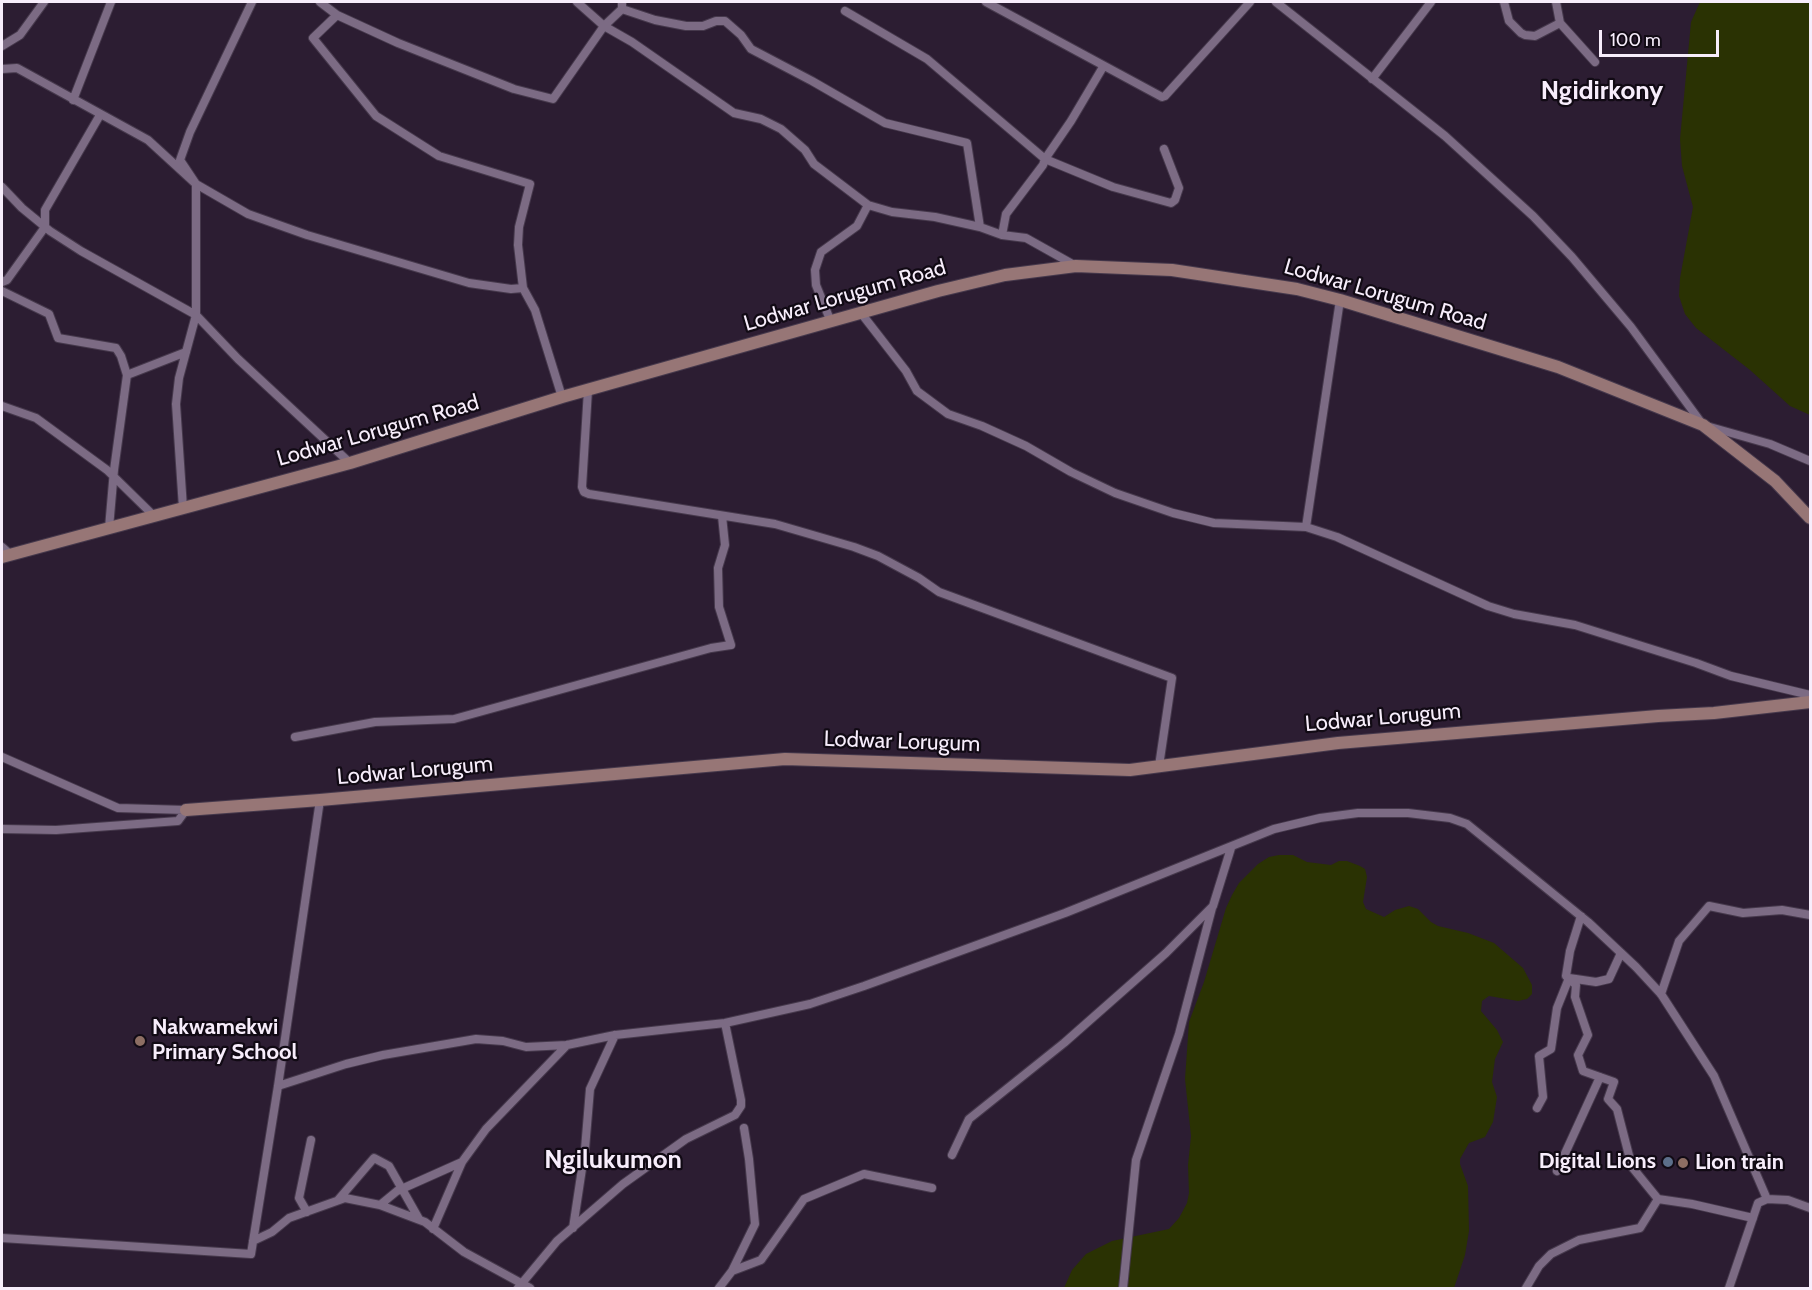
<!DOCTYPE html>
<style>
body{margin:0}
#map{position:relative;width:1812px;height:1290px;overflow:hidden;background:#2c1d32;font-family:Cabin,sans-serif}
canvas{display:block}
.frame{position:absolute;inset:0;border:3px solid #f7edfb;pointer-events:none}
.scale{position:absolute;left:1599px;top:30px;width:120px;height:27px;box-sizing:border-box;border:3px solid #f7edfb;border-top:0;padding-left:8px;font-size:18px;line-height:21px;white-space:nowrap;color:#f7edfb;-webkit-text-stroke:4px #110a14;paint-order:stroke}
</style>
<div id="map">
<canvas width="1812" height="1290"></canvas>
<div class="frame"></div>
<div class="scale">100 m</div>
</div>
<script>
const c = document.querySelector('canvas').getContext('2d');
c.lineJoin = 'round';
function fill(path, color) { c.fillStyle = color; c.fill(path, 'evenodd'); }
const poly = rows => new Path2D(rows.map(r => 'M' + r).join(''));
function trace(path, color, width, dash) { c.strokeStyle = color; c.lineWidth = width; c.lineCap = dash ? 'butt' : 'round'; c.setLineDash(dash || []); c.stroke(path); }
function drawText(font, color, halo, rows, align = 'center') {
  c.font = font + ' Cabin,sans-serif'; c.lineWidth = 4.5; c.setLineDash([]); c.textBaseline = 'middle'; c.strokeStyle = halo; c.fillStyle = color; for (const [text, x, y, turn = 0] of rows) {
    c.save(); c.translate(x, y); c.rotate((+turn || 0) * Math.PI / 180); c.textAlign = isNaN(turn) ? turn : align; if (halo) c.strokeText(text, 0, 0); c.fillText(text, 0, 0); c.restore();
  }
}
fill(poly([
 [1700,2,1810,2,1810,415,1790,406,1750,370,1696,328,1685,314,1679,296,1680,278,1693,207,1682,166,1680,139,1691,22],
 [1279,855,1293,855,1307,862,1331,865,1339,861,1347,861,1360,866,1365,869,1367,877,1363,902,1366,909,1384,917,1395,910,1409,906,1418,909,1431,922,1438,926,1468,933,1494,943,1523,968,1532,985,1532,994,1527,999,1518,1001,1489,996,1482,1001,1481,1011,1497,1030,1503,1042,1495,1059,1492,1082,1497,1097,1493,1122,1485,1137,1469,1143,1460,1159,1460,1164,1468,1186,1469,1231,1465,1255,1454,1288,1064,1288,1072,1270,1086,1254,1112,1241,1169,1229,1179,1218,1187,1203,1189,1193,1188,1165,1191,1136,1185,1079,1189,1022,1204,982,1226,908,1232,895,1239,883,1258,864,1269,857]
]), '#2a3203');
const street = poly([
 [320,2,337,15,398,43,514,89,553,99,604,26,622,9,622,2],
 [577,2,604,26,632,42,734,113,761,119,781,129,805,150,814,164,868,205,892,212,935,217,980,227,1002,235,1026,238,1076,266],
 [986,2,1162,97,1165,96,1250,2],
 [1276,2,1445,136,1533,216,1572,257,1631,327,1703,425,1770,444,1810,461],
 [1504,2,1509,21,1521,33,1525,35,1535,36,1560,23],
 [1556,2,1560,23,1595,62],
 [622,9,655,20,686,26,703,26,716,21,725,21,741,35,751,49,812,81,885,123,967,143,980,227],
 [845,11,927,59,1045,159,1113,187,1171,203,1175,200,1179,188,1164,149],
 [337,15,313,38,376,116,439,156,530,184,519,227,518,245,523,288,535,310,562,397],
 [2,46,20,35,44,2],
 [2,69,17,68,148,140,196,184,248,214,307,235,469,283,511,289,523,288],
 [1372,79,1431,2],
 [73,100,111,2],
 [2,187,22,208,50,231,81,251,196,315,238,359,350,463],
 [1002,235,1006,214,1043,165,1045,159,1071,121,1103,67],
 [2,282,7,280,45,227,45,210,100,115],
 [2,291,49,314,58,338,116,348,121,356,127,375,114,470,109,528],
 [861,313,906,371,917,391,948,414,982,426,1026,446,1071,472,1115,493,1173,513,1214,523,1306,527,1337,537,1488,606,1514,614,1575,625,1696,663,1731,676,1810,695],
 [831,322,816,285,815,270,821,252,857,226,868,205],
 [127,375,186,352],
 [588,390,582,487,584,492,589,494,775,524,854,547,878,556,919,578,939,592,1172,678,1159,766],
 [2,406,36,418,107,470,154,516],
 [183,508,176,404,179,378,196,315,196,184,180,160,190,132,252,2],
 [1306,527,1340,300],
 [2,547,11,555],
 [295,737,375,722,454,719,711,648,731,645,719,607,718,568,725,545,722,516],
 [2,757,118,808,186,810],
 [2,829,56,830,178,821,186,810],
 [1581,916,1570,951,1566,976,1576,985,1575,997,1588,1035,1578,1055,1583,1071,1614,1082,1608,1099,1617,1109,1632,1167,1658,1199],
 [1661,994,1679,941,1709,906,1743,913,1782,910,1810,915],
 [278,1086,346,1064,383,1055,476,1039,503,1041,526,1047,567,1045,615,1035,725,1023,810,1004,864,986,1065,913,1274,829,1320,818,1358,813,1408,813,1450,818,1467,824,1588,922,1636,967,1661,994,1714,1076,1767,1199],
 [1537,1108,1543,1097,1539,1056,1551,1049,1557,1008,1569,978,1596,982,1609,979,1621,953],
 [952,1155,969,1119,1064,1043,1166,953,1213,906,1231,848],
 [1557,1171,1600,1077],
 [338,1200,374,1158,389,1166,419,1219],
 [380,1205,397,1191,462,1162],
 [307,1212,299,1198,311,1140],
 [573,1228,585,1149,590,1089,615,1035],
 [433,1229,462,1162,486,1129,567,1045],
 [2,1238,251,1254,278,1086,320,800],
 [253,1241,272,1232,289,1218,345,1198,380,1205,425,1222,464,1252,530,1288],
 [732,1271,755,1224,749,1159,744,1128],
 [518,1288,557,1241,623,1184,686,1139,735,1115,741,1106,741,1100,725,1023],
 [719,1288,732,1271,761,1260,804,1199,864,1174,932,1188],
 [1123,1288,1136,1160,1179,1034,1212,908],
 [1526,1288,1539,1266,1551,1254,1579,1240,1640,1228,1658,1199,1692,1204,1753,1218],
 [1729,1288,1758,1203,1767,1199,1788,1200,1810,1208]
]);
const secondary = poly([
 [2,557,350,463,562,397,938,291,1005,275,1076,266,1172,270,1297,289,1340,300,1558,367,1703,425,1775,481,1810,518],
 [186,810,320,800,785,759,1130,770,1338,743,1658,716,1714,713,1810,702]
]);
trace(street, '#46394c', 10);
trace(secondary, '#46394c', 14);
trace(street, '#7c6b84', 8);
trace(secondary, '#977676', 12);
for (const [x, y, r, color] of [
 [140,1041,6,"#8d6e63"],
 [1668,1162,6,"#5c6f8a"],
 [1683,1163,6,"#8d6e63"]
]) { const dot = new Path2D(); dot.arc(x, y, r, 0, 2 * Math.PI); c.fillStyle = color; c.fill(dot); trace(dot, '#110a14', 2); }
drawText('22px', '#f7edfb', '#110a14', [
 ["Lodwar Lorugum Road",1385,295,16],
 ["Lodwar Lorugum Road",845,296,-16],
 ["Lodwar Lorugum Road",378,431,-16],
 ["Lodwar Lorugum",1383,718,-5],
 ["Lodwar Lorugum",902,742,2],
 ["Lodwar Lorugum",415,771,-5]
]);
drawText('bold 22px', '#f7edfb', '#110a14', [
 ["Nakwamekwi",152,1028],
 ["Primary School",152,1053],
 ["Digital Lions",1656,1162,"right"],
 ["Lion train",1695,1163]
], 'left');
drawText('bold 26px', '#f7edfb', '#110a14', [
 ["Ngidirkony",1602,91],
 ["Ngilukumon",613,1160]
]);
</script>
